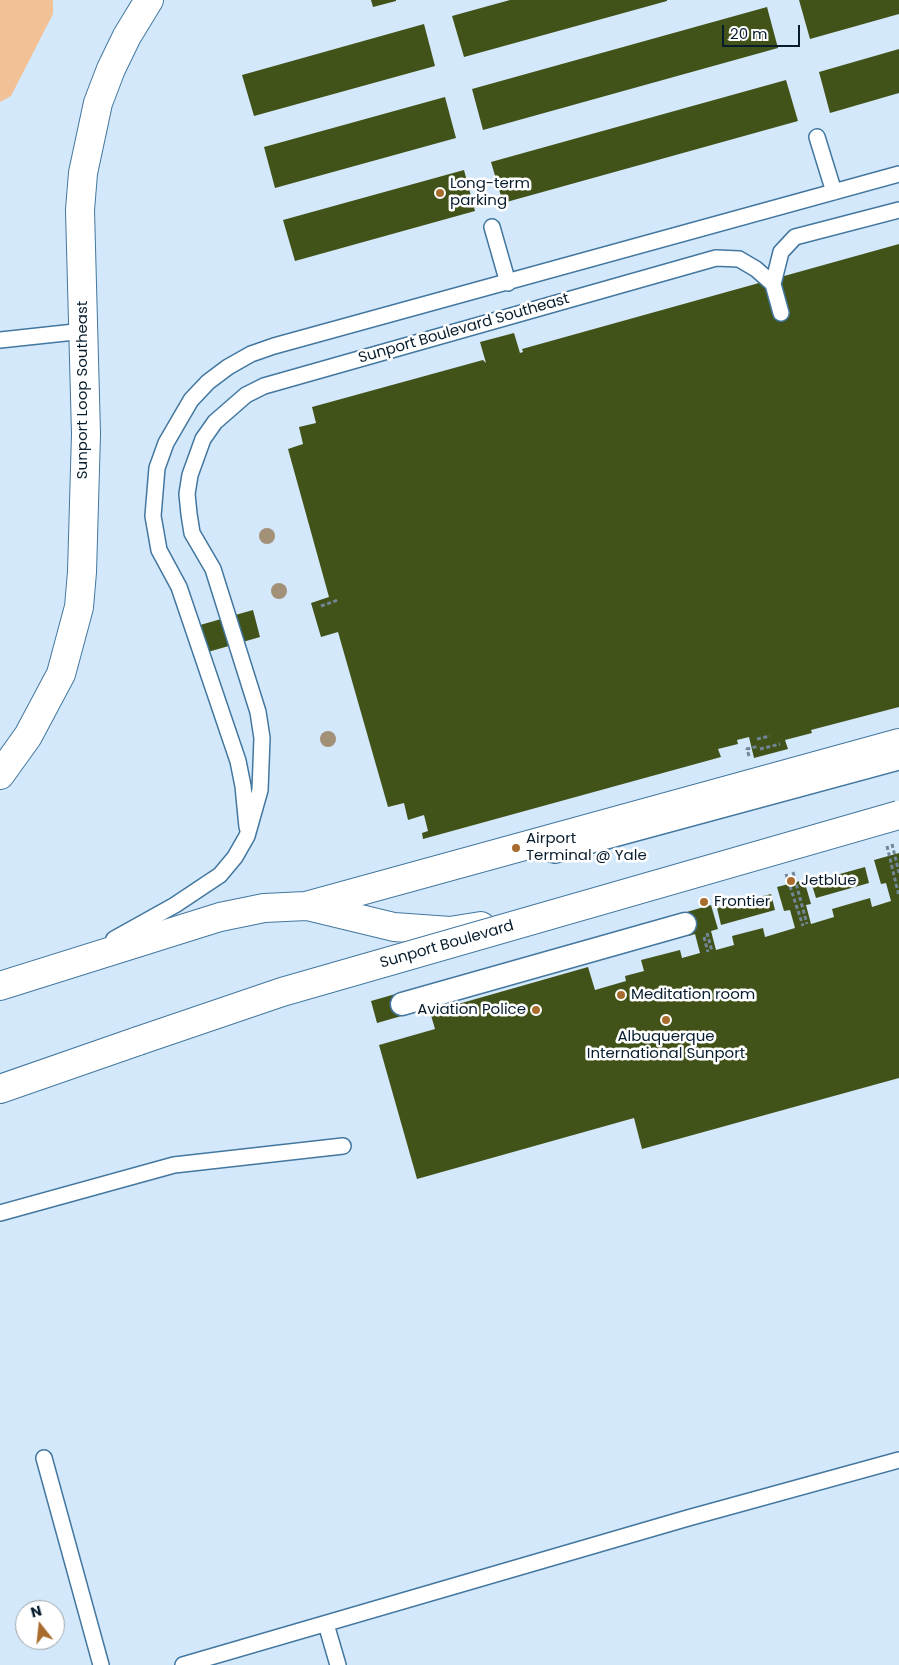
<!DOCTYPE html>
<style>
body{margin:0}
#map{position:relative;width:899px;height:1665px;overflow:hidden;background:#d3e8fa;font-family:Poppins,sans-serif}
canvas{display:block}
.north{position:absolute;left:15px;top:1600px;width:50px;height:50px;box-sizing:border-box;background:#fff;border:1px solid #9ca5ab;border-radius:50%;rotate:344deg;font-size:14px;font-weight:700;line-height:20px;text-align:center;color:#071d2d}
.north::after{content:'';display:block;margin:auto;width:18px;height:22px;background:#a86d2e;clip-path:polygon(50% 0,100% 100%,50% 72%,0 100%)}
.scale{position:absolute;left:722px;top:25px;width:78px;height:22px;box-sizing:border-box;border:2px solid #071d2d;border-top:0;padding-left:6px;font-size:15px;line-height:18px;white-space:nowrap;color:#071d2d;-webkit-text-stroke:4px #fff;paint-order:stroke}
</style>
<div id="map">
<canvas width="899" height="1665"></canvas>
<div class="north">N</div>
<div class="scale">20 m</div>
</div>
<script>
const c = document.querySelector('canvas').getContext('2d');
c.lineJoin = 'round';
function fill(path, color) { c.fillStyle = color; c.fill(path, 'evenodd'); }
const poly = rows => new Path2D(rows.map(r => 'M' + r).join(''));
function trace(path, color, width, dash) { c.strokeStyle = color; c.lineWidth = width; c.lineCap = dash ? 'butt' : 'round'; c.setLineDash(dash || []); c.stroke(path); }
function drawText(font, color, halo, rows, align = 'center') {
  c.font = font + ' Poppins,sans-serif'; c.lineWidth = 5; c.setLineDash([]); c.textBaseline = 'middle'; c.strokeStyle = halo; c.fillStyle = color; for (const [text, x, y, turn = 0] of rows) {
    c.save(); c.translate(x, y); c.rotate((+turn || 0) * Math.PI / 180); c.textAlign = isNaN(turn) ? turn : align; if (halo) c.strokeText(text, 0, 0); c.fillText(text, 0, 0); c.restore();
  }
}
fill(poly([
 [0,0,53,0,53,14,11,96,0,102]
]), '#f2c296');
fill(poly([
 [371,0,396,0,396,1,373,7],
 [510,0,667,0,667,1,464,57,452,16],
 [799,0,899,0,899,14,810,39],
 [767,7,778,48,483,130,472,89],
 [424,24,435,66,254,116,242,75],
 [899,49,899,93,830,113,819,72],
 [786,80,798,121,503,203,491,162],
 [445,97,456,138,275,188,264,147],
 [464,170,475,211,295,261,283,220],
 [899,244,899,707,811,730,812,733,785,740,788,749,754,758,749,737,737,740,738,744,718,749,721,757,423,839,422,833,428,831,424,815,408,820,404,803,388,807,338,632,321,637,311,603,329,597,288,449,303,444,299,427,316,423,312,407,483,360,486,363,480,342,514,333,520,353,523,352,522,349],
 [253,610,260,637,201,654,193,627],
 [899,853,899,1078,642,1149,634,1118,417,1179,379,1045,435,1029,430,1012,588,967,595,990,626,981,625,976,644,971,641,960,680,950,682,958,700,953,695,934,689,936,683,913,711,905,718,929,711,931,716,950,734,945,732,936,763,928,765,937,795,928,790,910,784,911,777,887,804,880,811,904,806,905,811,924,834,917,832,909,870,898,872,907,891,901,886,883,881,884,874,860],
 [865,867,869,883,816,898,811,882],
 [771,894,775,910,721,925,717,908],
 [399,993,405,1015,377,1023,371,1001]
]), '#425319');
const service = poly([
 [817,137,834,192],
 [492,227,508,283],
 [781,313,773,284,781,252,795,237,899,210],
 [0,340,84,331],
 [247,827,243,786,238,761,179,587,159,550,153,516,157,468,166,443,191,400,208,382,228,367,251,354,274,346,899,174],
 [530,848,555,855,899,762],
 [114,939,175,905,220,875,235,857,247,836,260,790,262,738,258,712,213,569,192,533,189,514,187,494,190,475,203,439,215,422,246,395,264,386,716,258,739,259,756,269,773,284],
 [0,1213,174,1165,343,1146],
 [44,1458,101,1665],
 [326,1624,338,1665],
 [183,1665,688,1518,899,1460]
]);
const pedestrian = poly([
 [402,1004,685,924]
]);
const secondary = poly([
 [0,1089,138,1041]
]);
const primary = poly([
 [0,775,28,736,61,674,79,607,82,572,86,434,80,210,83,173,98,103,111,69,127,36,149,0],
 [307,906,394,927,450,931,481,926],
 [0,986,220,917,264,908,306,906,899,743]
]);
trace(service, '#43779f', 18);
trace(pedestrian, '#43779f', 25);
trace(secondary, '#43779f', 30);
trace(primary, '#43779f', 30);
trace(poly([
 [321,606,338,600],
 [757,739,770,736],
 [760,749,780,744],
 [749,756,747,749,759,746],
 [892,844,899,873],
 [887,846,899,896],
 [793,872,807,924],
 [786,874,803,926],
 [707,933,712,951],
 [704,937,708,952]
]), '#718697', 3, [4, 2.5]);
trace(service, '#fff', 15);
trace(pedestrian, '#fff', 22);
trace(secondary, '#fff', 28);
trace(primary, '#fff', 28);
const secondaryBridge = poly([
 [138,1041,282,992,899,815]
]);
trace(secondaryBridge, '#43779f', 30, []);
trace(secondaryBridge, '#fff', 28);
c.fillStyle = '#a29077';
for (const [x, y] of [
 [267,536],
 [279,591],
 [328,739]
]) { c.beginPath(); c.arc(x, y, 8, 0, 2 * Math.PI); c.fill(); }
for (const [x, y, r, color] of [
 [440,193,5,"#a86d2e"],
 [516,848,5,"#a86d2e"],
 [791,881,5,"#a86d2e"],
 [704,902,5,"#a86d2e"],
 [621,995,5,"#a86d2e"],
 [536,1010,5,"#a86d2e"],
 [666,1020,5,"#a86d2e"]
]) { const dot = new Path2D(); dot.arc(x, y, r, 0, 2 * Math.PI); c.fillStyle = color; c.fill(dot); trace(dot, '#fff', 2); }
drawText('15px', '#071d2d', '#fff', [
 ["Long-term",450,184],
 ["parking",450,201],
 ["Airport",526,839],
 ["Terminal @ Yale",526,856],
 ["Jetblue",801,881],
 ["Frontier",714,902],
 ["Meditation room",631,995],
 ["Aviation Police",526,1010,"right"],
 ["Albuquerque",666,1037,"center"],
 ["International Sunport",666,1054,"center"]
], 'left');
drawText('15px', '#071d2d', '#fff', [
 ["Sunport Boulevard Southeast",464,329,-16],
 ["Sunport Loop Southeast",83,390,-90],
 ["Sunport Boulevard",447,945,-16]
]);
</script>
